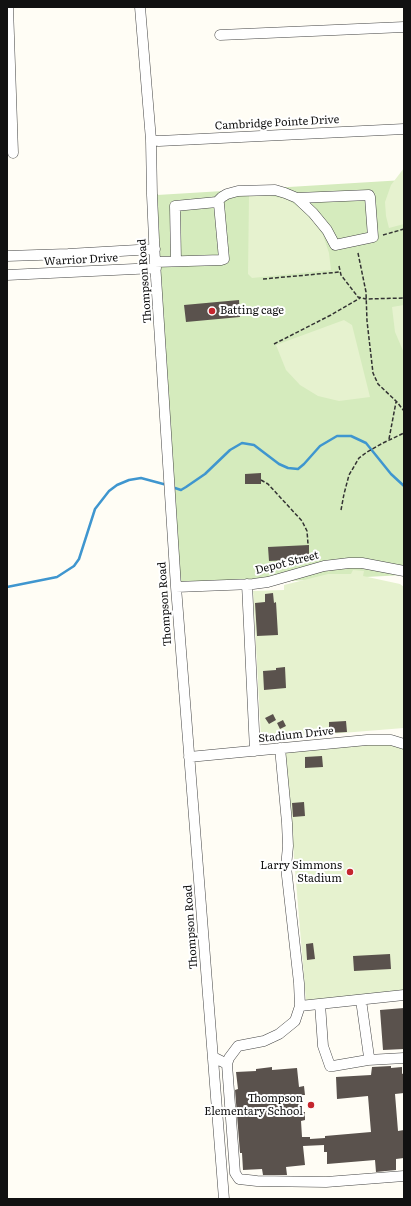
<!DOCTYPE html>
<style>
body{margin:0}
#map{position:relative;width:411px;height:1206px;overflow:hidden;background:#fffdf5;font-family:Literata,serif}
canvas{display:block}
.frame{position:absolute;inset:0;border:8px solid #111;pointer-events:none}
</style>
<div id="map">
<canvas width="411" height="1206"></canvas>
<div class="frame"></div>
</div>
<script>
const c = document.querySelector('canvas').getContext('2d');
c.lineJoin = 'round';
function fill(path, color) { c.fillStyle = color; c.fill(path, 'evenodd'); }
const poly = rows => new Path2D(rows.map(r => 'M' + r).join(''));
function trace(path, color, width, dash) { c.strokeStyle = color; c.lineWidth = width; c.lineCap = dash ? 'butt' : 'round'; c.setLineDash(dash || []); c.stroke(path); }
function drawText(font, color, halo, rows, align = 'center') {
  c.font = font + ' Literata,serif'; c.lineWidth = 4; c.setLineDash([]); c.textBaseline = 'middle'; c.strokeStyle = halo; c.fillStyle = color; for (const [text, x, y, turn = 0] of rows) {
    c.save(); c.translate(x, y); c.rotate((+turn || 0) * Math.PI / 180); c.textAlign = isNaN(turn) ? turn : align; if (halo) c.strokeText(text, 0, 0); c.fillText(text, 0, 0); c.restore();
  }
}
fill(poly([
 [404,180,404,575,176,587,157,195]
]), '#d5ebbd');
fill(poly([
 [404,168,404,224,389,228,386,216,385,202,391,185],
 [249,196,270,196,287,199,301,209,312,220,323,235,329,253,331,270,252,278,248,274],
 [404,305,404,353,395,332,392,307],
 [344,320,352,325,370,397,339,401,318,396,300,385,286,370,276,345],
 [353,570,364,571,363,576,400,584,404,587,404,728,317,735,261,737,253,591,284,590,284,585,328,574,351,574],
 [385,743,404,747,404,994,306,1001,285,750]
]), '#e6f2cf');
trace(poly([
 [172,487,181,490,186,487,205,474,230,450,242,443,254,445,279,464,288,468,298,469,304,464,320,446,337,436,351,436,366,443,391,474,404,486],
 [7,587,57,577,74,566,79,559,95,509,109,491,117,485,129,480,141,478,167,485]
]), '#3f96cf', 2.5);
fill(poly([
 [239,300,240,317,186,322,184,305],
 [261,473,261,484,245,484,245,474],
 [309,545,309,559,269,561,268,547],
 [273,593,274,603,276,602,278,635,257,636,255,603,265,602,265,594],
 [285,667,286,688,264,690,263,671,276,670,276,668],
 [273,714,276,720,269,724,265,718],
 [283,720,286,726,280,729,277,723],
 [346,721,347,732,329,733,329,722],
 [322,756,323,767,305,768,305,757],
 [304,802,305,816,293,817,292,803],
 [313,943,315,959,307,960,306,944],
 [390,954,391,969,354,971,353,956],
 [404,1008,404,1049,383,1050,380,1010],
 [391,1066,391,1068,402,1067,402,1074,404,1073,404,1093,395,1094,398,1131,404,1130,404,1158,396,1159,396,1170,376,1172,375,1160,327,1164,327,1152,324,1152,324,1145,303,1146,305,1165,286,1167,287,1175,263,1175,262,1169,243,1170,242,1153,240,1153,235,1090,238,1089,236,1072,256,1071,256,1069,272,1067,272,1070,297,1068,299,1087,304,1086,305,1095,299,1095,301,1112,305,1112,305,1120,301,1121,302,1137,310,1137,310,1139,325,1138,325,1136,371,1132,368,1096,337,1099,336,1077,371,1075,372,1067]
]), '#5a524d');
const minor = poly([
 [8,7,13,153],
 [140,7,151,140,152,195,155,262,176,587,224,1199],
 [220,35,404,27],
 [151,140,159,141,404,129],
 [217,202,222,197,227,194,238,191,275,190,285,193,297,198,313,213,327,230,335,245,373,237,370,197,369,195,297,198],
 [7,256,68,254,155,249],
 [155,262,221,260,224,259,219,204,217,202,175,206,176,261],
 [7,275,156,268],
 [247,584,255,751],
 [176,587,253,584,268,582,324,566,349,563,362,563,404,571],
 [189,757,367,740,391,740,404,744],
 [320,1004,323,1046,330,1066,333,1066,368,1060,369,1057,361,1000],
 [300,1006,404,995],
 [213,1057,227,1064,235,1173,239,1179,257,1181,326,1182,404,1176],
 [368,1060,404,1058],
 [227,1064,229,1058,238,1046,264,1041,279,1034,295,1021,300,1006,299,983,286,867,288,846,287,823,280,748]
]);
trace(minor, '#444', 11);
trace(poly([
 [383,235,404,229],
 [358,253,366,292,367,321,373,373,378,384,397,402,404,411],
 [339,266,341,275,358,297,366,299,404,298],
 [263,279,340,272],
 [274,344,331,315,360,298],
 [389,439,396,402],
 [261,480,268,484,302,521,307,531,308,544],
 [341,510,344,494,349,475,359,458,367,452,383,443,404,433]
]), '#333', 1.5, [4, 2]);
trace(minor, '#fff', 10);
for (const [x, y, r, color] of [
 [212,311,4,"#c4262e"],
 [350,872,4,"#c4262e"],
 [311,1105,4,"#c4262e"]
]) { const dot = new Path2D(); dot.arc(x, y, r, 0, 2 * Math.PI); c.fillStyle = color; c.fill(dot); trace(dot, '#fff', 1.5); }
drawText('11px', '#111', '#fff', [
 ["Cambridge Pointe Drive",277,123,-3],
 ["Warrior Drive",81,260,-3],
 ["Thompson Road",145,281,-94],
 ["Depot Street",287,563,-14],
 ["Thompson Road",165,604,-94],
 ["Stadium Drive",296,735,-6],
 ["Thompson Road",191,927,-94]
]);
drawText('11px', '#111', '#fff', [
 ["Batting cage",220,311,"left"],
 ["Larry Simmons",342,866],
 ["Stadium",342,879],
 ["Thompson",303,1099],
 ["Elementary School",303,1112]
], 'right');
</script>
